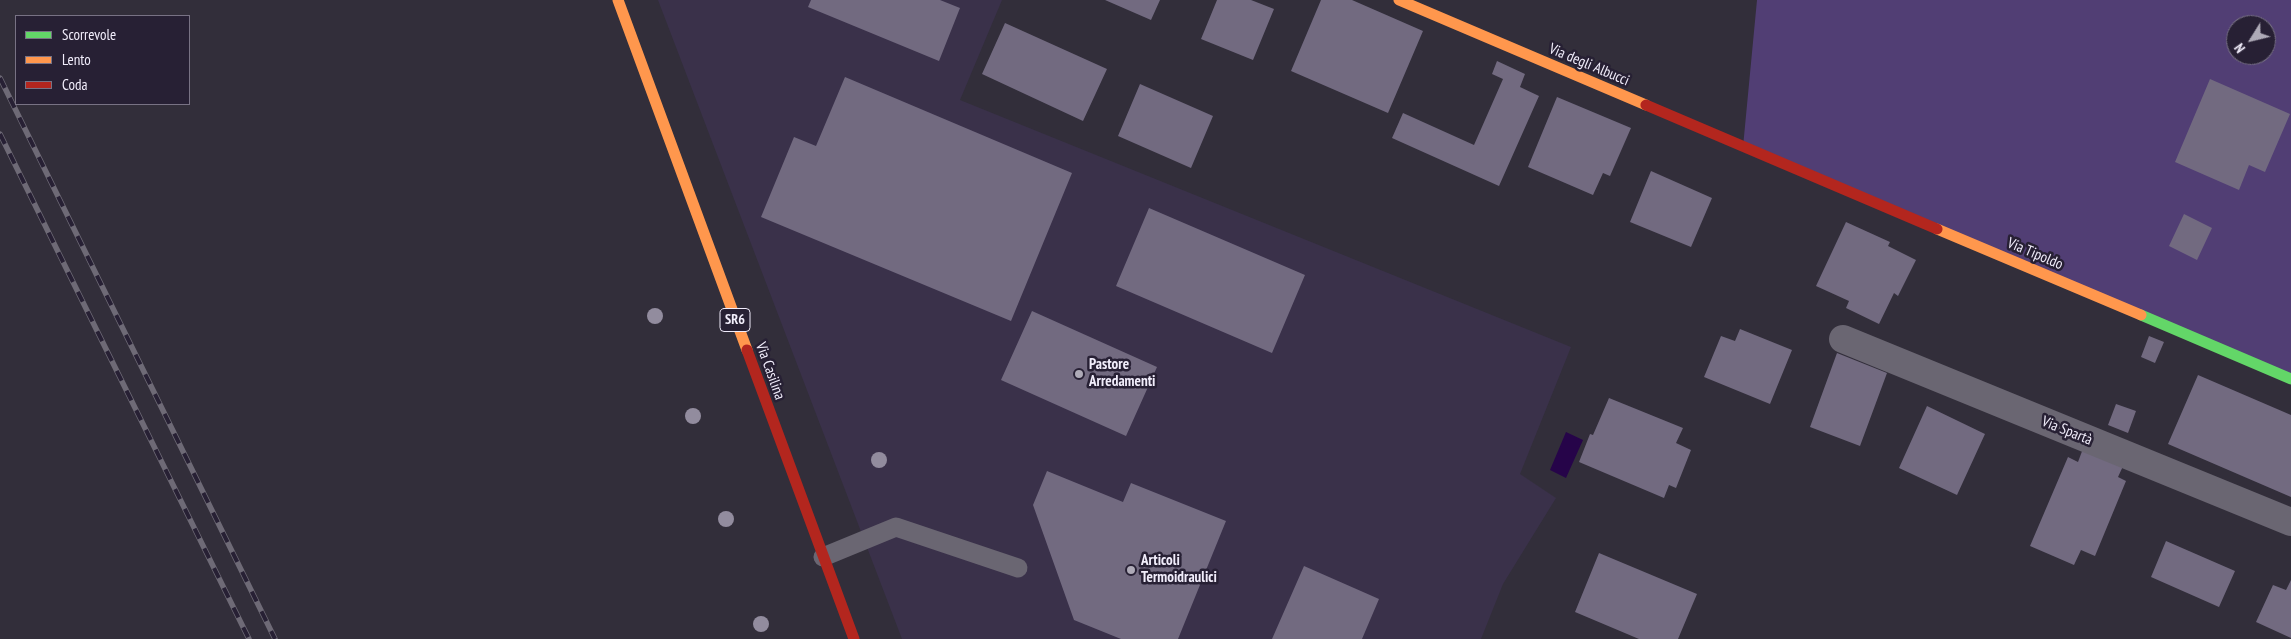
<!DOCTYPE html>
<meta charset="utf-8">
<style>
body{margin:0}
#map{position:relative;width:2291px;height:639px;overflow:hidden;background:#322e3a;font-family:"PT Sans Narrow",sans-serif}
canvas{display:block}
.legend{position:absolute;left:15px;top:15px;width:175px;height:90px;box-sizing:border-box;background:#272034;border:1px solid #787284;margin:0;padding:6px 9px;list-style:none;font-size:15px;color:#f1edfb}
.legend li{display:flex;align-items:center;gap:10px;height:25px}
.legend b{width:25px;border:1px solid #787284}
.north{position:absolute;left:2226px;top:15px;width:50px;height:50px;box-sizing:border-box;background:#272034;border:1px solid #787284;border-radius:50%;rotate:234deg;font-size:14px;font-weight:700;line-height:20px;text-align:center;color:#f1edfb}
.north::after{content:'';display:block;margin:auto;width:18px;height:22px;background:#aeaab7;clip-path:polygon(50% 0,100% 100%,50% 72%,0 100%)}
</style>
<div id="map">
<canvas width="2291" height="639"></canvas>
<ul class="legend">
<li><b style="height:6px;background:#63d668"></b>Scorrevole</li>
<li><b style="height:6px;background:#ff974d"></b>Lento</li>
<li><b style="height:6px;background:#b3261e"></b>Coda</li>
</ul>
<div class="north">N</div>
</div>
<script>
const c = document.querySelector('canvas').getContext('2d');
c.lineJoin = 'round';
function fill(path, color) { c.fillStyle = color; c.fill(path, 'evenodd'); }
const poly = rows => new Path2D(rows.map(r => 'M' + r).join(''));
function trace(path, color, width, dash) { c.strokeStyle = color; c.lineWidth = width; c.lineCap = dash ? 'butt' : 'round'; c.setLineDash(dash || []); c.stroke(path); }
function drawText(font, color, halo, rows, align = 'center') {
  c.font = font + ' "PT Sans Narrow",sans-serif'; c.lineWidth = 5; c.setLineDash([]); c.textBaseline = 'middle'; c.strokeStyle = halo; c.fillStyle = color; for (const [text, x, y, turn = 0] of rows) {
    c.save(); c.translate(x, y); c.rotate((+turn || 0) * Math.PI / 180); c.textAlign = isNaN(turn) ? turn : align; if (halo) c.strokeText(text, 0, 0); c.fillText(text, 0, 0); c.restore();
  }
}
fill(poly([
 [658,0,1002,0,960,100,1571,347,1520,474,1556,498,1503,584,1481,639,902,639]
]), '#3a314a');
fill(poly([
 [1757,0,2291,0,2291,379,1743,147],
 [2236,25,2266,25,2266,55,2236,55]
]), '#513e74');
fill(poly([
 [1566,432,1583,440,1566,478,1550,470]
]), '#260449');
fill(poly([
 [811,0,940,0,960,8,939,61,808,7],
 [1105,0,1160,0,1151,20],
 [1217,0,1251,0,1274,9,1253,60,1201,39],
 [1321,0,1352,0,1423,31,1388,113,1291,71],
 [1005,23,1107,69,1083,121,982,74],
 [1497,61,1525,74,1520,87,1539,96,1499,186,1392,138,1403,113,1474,145,1503,79,1492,74],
 [845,77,1072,173,1011,321,761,217,794,137,816,146],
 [2210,79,2290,114,2265,172,2249,165,2239,190,2175,162],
 [1140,84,1213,116,1191,168,1118,136],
 [1557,97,1631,128,1610,176,1603,173,1593,195,1528,167],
 [1651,171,1712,198,1691,247,1630,222],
 [1149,208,1305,275,1272,353,1116,286],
 [2184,214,2212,228,2197,260,2169,246],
 [1846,222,1890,242,1888,246,1916,260,1898,296,1894,293,1879,324,1846,308,1849,301,1816,286],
 [1032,311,1157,367,1126,436,1001,380],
 [1740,329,1792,350,1770,404,1704,377,1721,336,1735,341],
 [2149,336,2164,342,2155,363,2141,357],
 [1837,353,1887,373,1860,446,1810,427],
 [2198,375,2291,415,2291,497,2168,444],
 [1609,398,1683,428,1676,443,1691,450,1676,488,1669,485,1664,498,1579,462,1590,434,1593,435],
 [2116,404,2136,411,2128,433,2108,425],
 [1927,406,1985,434,1957,495,1899,468],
 [2084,446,2124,464,2118,477,2126,481,2095,556,2081,550,2074,565,2030,546,2068,457,2078,462],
 [1047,471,1123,502,1131,483,1226,521,1178,639,1121,639,1074,620,1033,505],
 [2166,541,2235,571,2219,607,2151,577],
 [1599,553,1697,594,1678,639,1639,639,1575,612],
 [1304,566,1379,599,1362,639,1272,639],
 [2291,580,2291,638,2256,622,2273,585,2286,590]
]), '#726a80');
trace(poly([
 [823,557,896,527,1018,568]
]), '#6a6672', 19);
trace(poly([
 [1843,339,2291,522]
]), '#6a6672', 28);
trace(poly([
 [2141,315,2291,379]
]), '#63d668', 11);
trace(poly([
 [618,0,747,350],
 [1399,0,1646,105],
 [1937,229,2141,315]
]), '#ff974d', 11);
trace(poly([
 [1646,105,1937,229],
 [747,350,854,639]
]), '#b3261e', 11);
const rail = poly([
 [0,78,275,639],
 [0,134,249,639]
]);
trace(rail, '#6e6a76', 5.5);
trace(rail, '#272034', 4, [11]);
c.fillStyle = '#928c9e';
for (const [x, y] of [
 [655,316],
 [693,416],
 [879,460],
 [726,519],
 [761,624]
]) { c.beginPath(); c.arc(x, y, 8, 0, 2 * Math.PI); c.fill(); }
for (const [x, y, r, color] of [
 [1079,374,5,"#aeaab7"],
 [1131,570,5,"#aeaab7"]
]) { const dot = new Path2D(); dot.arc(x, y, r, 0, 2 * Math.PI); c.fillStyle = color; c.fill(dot); trace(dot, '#272034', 2); }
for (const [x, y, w] of [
 [735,320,30]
]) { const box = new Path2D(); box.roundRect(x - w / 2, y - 11.5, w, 23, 4); c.fillStyle = '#272034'; c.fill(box); trace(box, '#f1edfb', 1); }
drawText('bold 14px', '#f1edfb', null, [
 ["SR6",735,320]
]);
drawText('15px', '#f1edfb', '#272034', [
 ["Via degli Albucci",1589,65,23],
 ["Via Tipoldo",2035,254,23],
 ["Via Casilina",770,371,70],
 ["Via Spartà",2067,431,22]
]);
drawText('bold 15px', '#f1edfb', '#272034', [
 ["Pastore",1089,365],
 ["Arredamenti",1089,382],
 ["Articoli",1141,561],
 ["Termoidraulici",1141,578]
], 'left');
</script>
